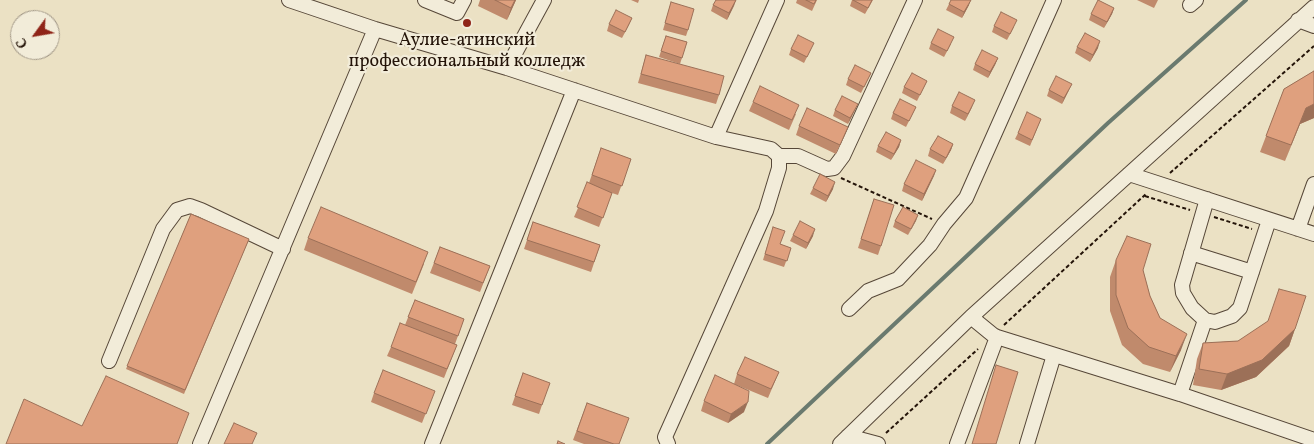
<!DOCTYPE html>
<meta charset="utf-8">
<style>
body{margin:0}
#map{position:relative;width:1314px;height:444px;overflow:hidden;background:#ebe1c4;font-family:Vollkorn,serif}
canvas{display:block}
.north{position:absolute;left:10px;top:10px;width:50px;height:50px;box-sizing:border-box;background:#f2ecd9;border:1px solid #a09686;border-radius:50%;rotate:238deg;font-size:14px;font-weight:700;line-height:20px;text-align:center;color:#241409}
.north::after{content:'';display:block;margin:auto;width:18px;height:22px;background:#8f2418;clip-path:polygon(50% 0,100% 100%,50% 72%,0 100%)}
</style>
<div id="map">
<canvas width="1314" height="444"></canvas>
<div class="north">С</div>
</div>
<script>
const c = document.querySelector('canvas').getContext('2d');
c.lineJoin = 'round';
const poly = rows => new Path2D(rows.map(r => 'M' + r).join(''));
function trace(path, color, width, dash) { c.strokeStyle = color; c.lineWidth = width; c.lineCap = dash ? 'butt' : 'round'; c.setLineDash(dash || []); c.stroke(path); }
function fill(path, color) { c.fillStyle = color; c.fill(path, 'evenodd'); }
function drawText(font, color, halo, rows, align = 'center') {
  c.font = font + ' Vollkorn,serif'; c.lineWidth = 4.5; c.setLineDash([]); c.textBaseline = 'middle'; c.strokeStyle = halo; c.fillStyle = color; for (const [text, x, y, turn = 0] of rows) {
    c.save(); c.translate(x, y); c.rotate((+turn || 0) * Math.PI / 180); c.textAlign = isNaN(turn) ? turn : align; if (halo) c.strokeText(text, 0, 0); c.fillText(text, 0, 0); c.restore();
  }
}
trace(poly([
 [767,444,1108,123,1246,0]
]), '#6a7a6f', 4);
const minor = poly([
 [289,0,375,29,507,68,716,137,771,149,779,156,779,168,766,211,665,437,668,444],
 [425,0,457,13,464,0],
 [1190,5,1196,0],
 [1298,20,1314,26],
 [507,68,544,0],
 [716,137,777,0],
 [779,156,798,156,827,169,834,168,843,156,915,0],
 [1129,174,1314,234],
 [1207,199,1182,285,1183,293,1192,308,1205,320,1215,322,1232,316,1240,308,1269,220],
 [1298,229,1314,184],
 [1191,253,1252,272],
 [849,309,868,291,898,279,930,245,944,224,966,198,1054,0],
 [971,317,993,335,997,337,1180,394,1314,440],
 [109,361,163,229,177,210,190,206,201,210,283,249],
 [1180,394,1205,320],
 [848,436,878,444],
 [200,444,375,29],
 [432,444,574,90],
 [840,444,971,317,1314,7],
 [957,444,997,337],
 [1027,444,1054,355]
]);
trace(minor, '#564738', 16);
trace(poly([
 [1170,173,1314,46],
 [841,178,932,219],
 [1145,196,1190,210],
 [1214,217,1252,229],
 [1004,325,1147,193],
 [886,433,978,349]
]), '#241409', 2, [4, 2.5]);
trace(minor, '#f2ecd9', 14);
fill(poly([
 [480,0,516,0,507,20,478,6],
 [631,0,639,0,638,3],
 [736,0,727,20,711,11,713,5],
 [797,0,817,0,812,11,796,3],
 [852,0,873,0,865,14,850,6],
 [1137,0,1158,0,1154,8],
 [671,2,688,30,686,36,663,30],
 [949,4,969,5,962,18,946,10],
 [1114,8,1112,14,1104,28,1089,20,1091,14],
 [632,18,629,25,622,38,607,31,609,24],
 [994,26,1014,27,1007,40,992,32],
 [666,36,687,42,680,64,659,57],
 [931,43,951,44,944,57,929,49],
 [1077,47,1098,48,1090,62,1075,53],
 [791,49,811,49,804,63,789,55],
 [646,55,719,95,716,104,638,83],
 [998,58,995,65,988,78,973,70,975,64],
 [1314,71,1314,118,1300,124,1285,161,1260,152,1284,89],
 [871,73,861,93,846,85,848,79],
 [927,81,917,101,902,93,904,87],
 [1049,90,1069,90,1062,104,1047,96],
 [753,102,796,114,789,130,749,111],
 [858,104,848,124,833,116,835,110],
 [952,106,972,107,965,121,950,113],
 [916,107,906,127,891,119,893,113],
 [1041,119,1030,146,1015,139,1018,133],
 [799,126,848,127,836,154,796,135],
 [901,140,899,147,891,160,876,152,878,146],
 [953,144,951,150,943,164,928,156,930,149],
 [601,148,631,159,618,195,612,193,599,227,574,217,589,183],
 [936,170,922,201,902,191,904,184],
 [813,188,833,189,826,202,810,194],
 [874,199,881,246,878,255,858,248],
 [191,214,249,239,184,394,126,369],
 [918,215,908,235,893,227,895,221],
 [533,222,600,245,591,272,524,249],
 [771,233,780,244,791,248,784,267,763,260],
 [793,235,813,236,806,249,790,241],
 [308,238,424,264,412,294,304,250],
 [440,247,490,266,480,292,430,273],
 [1116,260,1143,270,1150,296,1160,318,1181,350,1170,372,1143,364,1122,345,1110,311,1110,277],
 [415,300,464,319,455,344,457,345,444,378,387,356,391,347,405,325],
 [1295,329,1289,346,1256,377,1221,390,1193,385,1197,359,1203,343,1238,341],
 [779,372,768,398,734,384,737,374],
 [523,373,542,405,539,414,512,405],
 [374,393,431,400,422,423,371,402],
 [704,401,744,412,728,423,701,411],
 [587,403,619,444,584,444,573,440]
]), '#c08a6c');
fill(poly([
 [515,0,516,0,507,20,511,8],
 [736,0,734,6,727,20,729,13],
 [971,0,969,5,962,18,964,12],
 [1114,8,1112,14,1104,28],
 [1100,41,1098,48,1090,62,1093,55],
 [998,58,995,65,988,78,990,72],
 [1072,84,1062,104,1064,98],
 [975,100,972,107,965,121,968,114],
 [858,104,848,124,850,118],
 [1314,104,1314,118,1300,124,1285,161,1306,108],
 [901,140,899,147,891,160],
 [953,144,951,150,943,164],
 [936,170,934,176,922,201,924,194],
 [835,182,833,189,826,202,828,196],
 [918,215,916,221,908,235],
 [815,229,813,236,806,249,808,243],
 [1295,329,1289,346,1256,377,1221,390,1227,374],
 [1187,334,1181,350,1170,372,1176,356],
 [748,402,744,412,728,423,731,414]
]), '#9c7058');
const building = poly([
 [495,0,515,0,511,8,495,0],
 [716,0,736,0,729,13,713,5,716,0],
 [806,0,816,0,814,4,806,0],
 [853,0,872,0,868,8,853,0],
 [951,0,971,0,964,12,949,4,951,0],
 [1098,0,1114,8,1107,22,1091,14,1098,0],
 [671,2,694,9,688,30,665,23,671,2],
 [616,10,632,18,625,32,609,24,616,10],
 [1001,12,1017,20,1010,34,994,26,1001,12],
 [938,29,954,37,947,51,931,43,938,29],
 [1085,33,1100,41,1093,55,1077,47,1085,33],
 [798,35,814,43,807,57,791,49,798,35],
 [666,36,687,42,682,58,661,51,666,36],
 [982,50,998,58,990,72,975,64,982,50],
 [646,55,724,76,719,95,641,74,646,55],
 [855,65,871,73,864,87,848,79,855,65],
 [1314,71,1314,104,1306,108,1291,145,1266,136,1284,89,1314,71],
 [912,73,927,81,920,95,904,87,912,73],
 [1056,76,1072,84,1064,98,1049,90,1056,76],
 [760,86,799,105,792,120,753,102,760,86],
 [959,92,975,100,968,114,952,106,959,92],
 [842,96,858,104,850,118,835,110,842,96],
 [900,99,916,107,909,121,893,113,900,99],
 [807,108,848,127,840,145,799,126,807,108],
 [1027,112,1041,119,1032,140,1018,133,1027,112],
 [886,132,901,140,894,154,878,146,886,132],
 [938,136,953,144,946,158,930,149,938,136],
 [601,148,631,159,622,186,592,175,601,148],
 [916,160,936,170,924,194,904,184,916,160],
 [820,174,835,182,828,196,813,188,820,174],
 [587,182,612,193,603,218,577,207,587,182],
 [874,199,894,205,881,246,861,239,874,199],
 [321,207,428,252,416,282,308,238,321,207],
 [903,207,918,215,911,229,895,221,903,207],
 [191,214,249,239,185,390,127,366,191,214],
 [800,221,815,229,808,243,793,235,800,221],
 [533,222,600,245,594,262,527,240,533,222],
 [773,227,785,231,780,244,791,248,787,261,765,254,773,227],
 [1127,236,1151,244,1143,270,1150,296,1160,318,1187,334,1176,356,1149,347,1128,328,1116,295,1116,260,1127,236],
 [440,247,490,266,483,283,434,263,440,247],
 [1279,289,1306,296,1295,329,1262,360,1227,374,1199,369,1203,343,1238,341,1268,321,1279,289],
 [415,300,464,319,458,336,408,317,415,300],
 [400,323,457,345,447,369,391,347,400,323],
 [745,357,779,372,771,389,737,374,745,357],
 [996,365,1018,372,996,444,972,444,996,365],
 [383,370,435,391,426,414,374,393,383,370],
 [523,373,550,383,542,405,515,396,523,373],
 [715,375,749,391,748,402,731,414,704,401,715,375],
 [106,376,189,413,177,444,6,444,24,399,82,426,106,376],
 [587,403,629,418,619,444,614,444,577,431,587,403],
 [234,423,257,433,252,444,224,444,234,423],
 [558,441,565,444,557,444,558,441]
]);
fill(building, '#dfa07e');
trace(building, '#9c7058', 1);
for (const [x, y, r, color] of [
 [467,23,5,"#8f2418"]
]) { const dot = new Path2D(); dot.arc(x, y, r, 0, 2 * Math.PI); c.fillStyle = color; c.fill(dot); trace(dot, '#f2ecd9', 2); }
drawText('18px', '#241409', '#f2ecd9', [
 ["Аулие-атинский",467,42],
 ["профессиональный колледж",467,63]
]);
</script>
